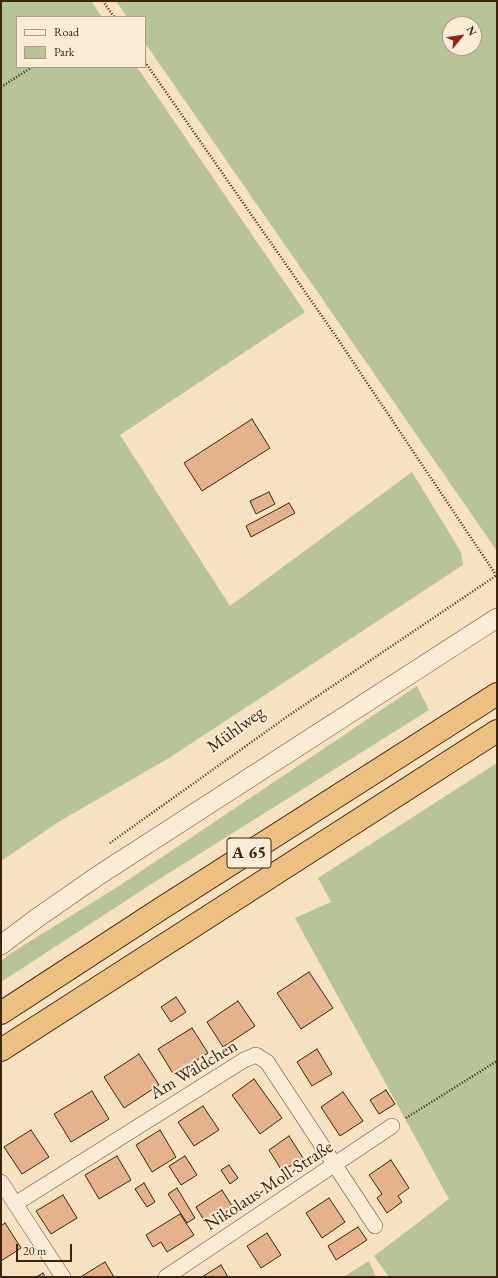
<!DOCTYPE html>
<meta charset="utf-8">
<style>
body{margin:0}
#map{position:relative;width:498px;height:1278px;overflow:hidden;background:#f6e1c1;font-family:"EB Garamond",serif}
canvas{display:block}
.frame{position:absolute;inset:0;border:2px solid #3d240e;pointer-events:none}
.legend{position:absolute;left:16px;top:16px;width:130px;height:52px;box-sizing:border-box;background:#f9ecd7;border:1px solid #ae9c87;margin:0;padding:5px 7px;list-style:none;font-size:12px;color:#3d240e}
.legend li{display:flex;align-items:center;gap:8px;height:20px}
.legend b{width:20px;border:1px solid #ae9c87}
.north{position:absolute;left:442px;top:16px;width:40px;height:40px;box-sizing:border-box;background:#f9ecd7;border:1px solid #ae9c87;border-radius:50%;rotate:61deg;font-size:11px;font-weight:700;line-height:16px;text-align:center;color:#3d240e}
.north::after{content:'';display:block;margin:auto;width:14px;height:18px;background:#8f2418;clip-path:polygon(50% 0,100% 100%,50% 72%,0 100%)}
.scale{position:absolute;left:16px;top:1244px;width:56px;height:18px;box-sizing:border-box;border:2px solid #3d240e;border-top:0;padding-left:5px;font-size:12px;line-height:14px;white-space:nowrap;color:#3d240e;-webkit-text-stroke:3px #f9ecd7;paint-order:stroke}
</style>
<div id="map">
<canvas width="498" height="1278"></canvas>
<div class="frame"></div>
<ul class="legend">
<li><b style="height:5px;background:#f9ecd7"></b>Road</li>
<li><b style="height:11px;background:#b7c497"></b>Park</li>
</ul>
<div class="north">N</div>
<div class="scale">20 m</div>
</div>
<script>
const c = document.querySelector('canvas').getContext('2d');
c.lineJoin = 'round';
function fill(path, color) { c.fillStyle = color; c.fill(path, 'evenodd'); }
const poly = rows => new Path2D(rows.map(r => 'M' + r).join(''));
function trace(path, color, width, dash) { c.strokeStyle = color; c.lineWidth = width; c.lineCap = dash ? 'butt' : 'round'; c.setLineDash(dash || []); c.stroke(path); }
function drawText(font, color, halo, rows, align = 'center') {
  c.font = font + ' "EB Garamond",serif'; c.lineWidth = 4; c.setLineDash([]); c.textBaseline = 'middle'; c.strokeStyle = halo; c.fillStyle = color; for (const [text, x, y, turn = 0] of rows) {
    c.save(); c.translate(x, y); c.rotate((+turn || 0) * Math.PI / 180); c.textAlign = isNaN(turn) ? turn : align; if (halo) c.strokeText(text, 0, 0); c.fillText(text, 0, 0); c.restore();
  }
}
fill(poly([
 [1,1,91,1,102,17,17,17,17,67,137,67,305,312,120,435,230,606,412,472,461,552,463,565,169,758,60,821,1,861],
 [116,1,497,1,497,551,145,43,145,17,127,17],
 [450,24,474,24,474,48,450,48],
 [417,686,429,710,153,883,1,982,1,961,8,955,119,886],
 [497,763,497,1277,389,1277,374,1256,449,1199,295,918,331,902,318,878],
 [369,1261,376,1277,343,1277]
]), '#b7c497');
const building = poly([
 [252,419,270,448,202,491,184,463,252,419],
 [269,492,275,504,256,514,250,501,269,492],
 [289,503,295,513,251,537,246,526,289,503],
 [309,972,333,1008,301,1029,277,993,309,972],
 [176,997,186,1012,171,1022,161,1007,176,997],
 [238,1001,255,1026,223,1047,207,1022,238,1001],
 [192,1028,208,1053,174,1075,158,1049,192,1028],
 [317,1049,332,1074,312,1086,297,1062,317,1049],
 [139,1054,159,1085,124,1108,104,1077,139,1054],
 [254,1079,282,1118,260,1134,232,1095,254,1079],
 [386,1090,395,1104,379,1114,370,1100,386,1090],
 [92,1091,109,1119,71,1142,54,1114,92,1091],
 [343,1092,363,1121,340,1136,321,1107,343,1092],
 [203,1106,219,1130,194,1146,178,1122,203,1106],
 [31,1130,49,1157,22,1174,4,1147,31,1130],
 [160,1130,176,1157,152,1172,136,1145,160,1130],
 [289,1136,303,1158,282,1171,269,1150,289,1136],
 [117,1156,131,1180,99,1199,85,1175,117,1156],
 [185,1156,197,1175,181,1185,169,1166,185,1156],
 [391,1160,409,1188,398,1196,402,1202,387,1213,377,1198,382,1194,369,1175,391,1160],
 [229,1165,238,1178,230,1184,221,1170,229,1165],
 [144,1183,155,1202,147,1207,135,1189,144,1183],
 [177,1188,195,1218,187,1223,168,1194,177,1188],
 [222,1190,234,1209,207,1225,196,1207,222,1190],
 [63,1195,77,1218,51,1234,36,1211,63,1195],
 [329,1198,345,1222,322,1238,306,1213,329,1198],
 [180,1214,194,1235,167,1252,161,1242,153,1247,146,1235,180,1214],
 [5,1223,21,1248,1,1261,1,1226,5,1223],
 [358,1227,367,1240,336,1260,328,1246,358,1227],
 [267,1233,281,1255,261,1268,247,1246,267,1233],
 [105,1262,114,1277,83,1277,82,1276,105,1262],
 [221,1265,228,1277,202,1277,221,1265],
 [43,1273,45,1277,36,1277,43,1273]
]);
fill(building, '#e4b38c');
trace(building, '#3d240e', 1);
const minor = poly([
 [1,1182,63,1277],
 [15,1204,244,1060,256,1055,267,1062,375,1226],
 [166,1277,392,1126]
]);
const tertiary = poly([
 [1,945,37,918,99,875,497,618]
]);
const motorway = poly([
 [1,1013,162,908,497,694],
 [1,1050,497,731]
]);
trace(minor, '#6b533b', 16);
trace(tertiary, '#6b533b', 20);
trace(motorway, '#3d240e', 24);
trace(poly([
 [103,1,114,17],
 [145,62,333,332,496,575],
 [1,87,32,67],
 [110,843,288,716,497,575],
 [406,1118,497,1061]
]), '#3d240e', 2.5, [1, 2]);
trace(minor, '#f9ecd7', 15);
trace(tertiary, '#f9ecd7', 19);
trace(motorway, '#ebc080', 22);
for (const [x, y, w] of [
 [249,853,44]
]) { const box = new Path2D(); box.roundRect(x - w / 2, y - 15, w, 30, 3); c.fillStyle = '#f9ecd7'; c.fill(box); trace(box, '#3d240e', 1); }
drawText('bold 17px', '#3d240e', null, [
 ["A 65",249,853]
]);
drawText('18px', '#3d240e', '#f9ecd7', [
 ["Mühlweg",236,730,-36],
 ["Am Wäldchen",194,1070,-31],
 ["Nikolaus-Moll-Straße",269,1186,-33]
]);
</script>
